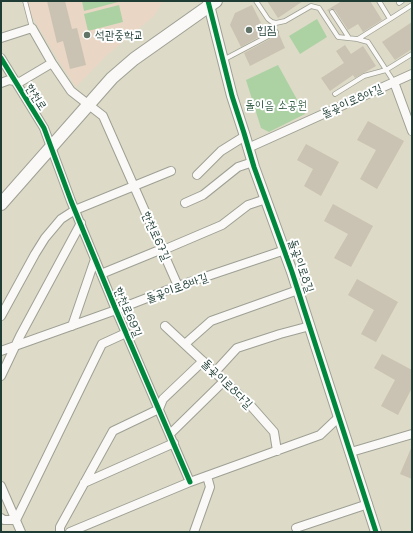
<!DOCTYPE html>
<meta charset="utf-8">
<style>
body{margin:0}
#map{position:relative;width:413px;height:533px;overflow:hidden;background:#dddac7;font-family:Mali,sans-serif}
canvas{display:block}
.frame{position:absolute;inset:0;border:2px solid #1f3d34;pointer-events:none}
</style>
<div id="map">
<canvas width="413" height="533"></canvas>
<div class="frame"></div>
</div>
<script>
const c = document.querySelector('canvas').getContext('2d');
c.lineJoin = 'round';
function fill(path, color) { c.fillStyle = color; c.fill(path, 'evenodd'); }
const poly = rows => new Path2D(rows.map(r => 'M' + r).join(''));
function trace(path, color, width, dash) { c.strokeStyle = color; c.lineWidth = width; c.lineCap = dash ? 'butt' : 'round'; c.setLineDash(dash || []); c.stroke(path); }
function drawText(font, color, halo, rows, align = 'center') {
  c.font = font + ' Mali,"Poor Story",sans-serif'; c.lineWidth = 4; c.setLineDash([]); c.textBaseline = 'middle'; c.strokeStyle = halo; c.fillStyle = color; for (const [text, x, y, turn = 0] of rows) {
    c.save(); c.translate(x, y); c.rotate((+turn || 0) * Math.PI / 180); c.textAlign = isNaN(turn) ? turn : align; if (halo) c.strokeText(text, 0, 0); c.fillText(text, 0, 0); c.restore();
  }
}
fill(poly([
 [23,1,163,1,154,16,108,54,76,87,57,58]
]), '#ead6c5');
fill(poly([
 [82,1,122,1,84,11],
 [119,5,123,22,88,31,84,14],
 [317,19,327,37,300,54,289,36],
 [278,65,305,114,269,132,261,128,246,80]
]), '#acd2a3');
fill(poly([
 [47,1,65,1,72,29,77,28,86,65,70,69,63,41,57,43],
 [267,1,303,1,278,18],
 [342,1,370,1,382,20,363,32,358,24,348,30,335,10,330,9,329,12,327,10],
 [252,5,266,33,241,47,230,25,235,13],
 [412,22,412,49,395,60,382,42],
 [279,34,285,48,250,66,244,53],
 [345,45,351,54,363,46,376,66,355,78,353,75,330,91,321,78,344,63,336,51],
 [368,121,404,141,377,189,360,179,376,150,357,140],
 [306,144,339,162,321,196,304,186,313,169,297,160],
 [333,204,373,226,351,267,334,258,348,234,324,221],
 [357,279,398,302,376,342,361,334,374,310,348,295],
 [382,354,412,370,412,388,398,415,381,406,395,380,374,368],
 [412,446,412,479,400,474]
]), '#cac2b2');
const service = poly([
 [25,1,32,28],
 [256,1,268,19,272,22,276,23,285,21,311,6,319,8,338,37,357,39,368,42,394,82],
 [379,1,390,19,412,5],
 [399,3,402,1],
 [332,12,349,38],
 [358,39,390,19],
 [223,60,276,32],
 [335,94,364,76,386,70,412,54]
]);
const minor = poly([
 [1,38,32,28,52,63,71,91,103,116,178,286],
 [1,58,44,128,71,201,116,310,190,482],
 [394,82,412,131],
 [1,83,9,80,20,82,52,63],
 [248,148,412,74],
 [197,175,221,151,245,136],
 [185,203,203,195,238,167,253,162],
 [101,274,162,249,168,248,222,225,248,205,266,199],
 [1,316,35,254,45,238,61,219,75,210,171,171],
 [72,326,95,259],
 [165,326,251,406,274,432,277,451],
 [185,344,211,321,298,290],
 [1,351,116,310,178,286,285,250],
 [215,372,237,348,280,334,310,326],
 [1,376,20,336,81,223],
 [170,434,224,381],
 [351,452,412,434],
 [84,483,174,443],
 [1,486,21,532],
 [1,518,4,520,16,520,102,344,126,333],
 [296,528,368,504],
 [60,532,60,527,113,431,159,409,163,399,203,361],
 [70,532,190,482,320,435,339,417],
 [194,532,210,487,207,476]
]);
const tertiary = poly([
 [208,1,232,96,244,133,254,167,292,272,376,532]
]);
const secondary = poly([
 [1,204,112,78,134,59,216,1]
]);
trace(service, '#9ea094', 5.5);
trace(minor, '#9ea094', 10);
trace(tertiary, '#9ea094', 12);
trace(secondary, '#9ea094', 14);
trace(service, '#faf9f7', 4);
trace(minor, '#faf9f7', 8);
trace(tertiary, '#faf9f7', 10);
trace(secondary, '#faf9f7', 12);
trace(poly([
 [208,1,232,96,244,133,254,167,292,272,376,532],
 [1,58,44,128,71,201,116,310,190,482]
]), '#00873e', 5);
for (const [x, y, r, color] of [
 [249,30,4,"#627467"],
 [87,35,4,"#627467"]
]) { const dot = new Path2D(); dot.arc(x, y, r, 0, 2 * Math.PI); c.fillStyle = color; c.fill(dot); trace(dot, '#fff', 1.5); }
drawText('12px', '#1f3d34', '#fff', [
 ["힙짐",257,30],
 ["석관중학교",95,35]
], 'left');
drawText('12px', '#1f3d34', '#fff', [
 ["한천로",36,97,58],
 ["돌곶이로8아길",352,101,-24],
 ["한천로67길",156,236,66],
 ["돌곶이로8길",301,266,71],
 ["돌곶이로8바길",177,288,-20],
 ["한천로69길",128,312,67],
 ["돌곶이로8다길",227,384,44]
]);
drawText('12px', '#386048', '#fff', [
 ["돌이음 소공원",276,105]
]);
</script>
